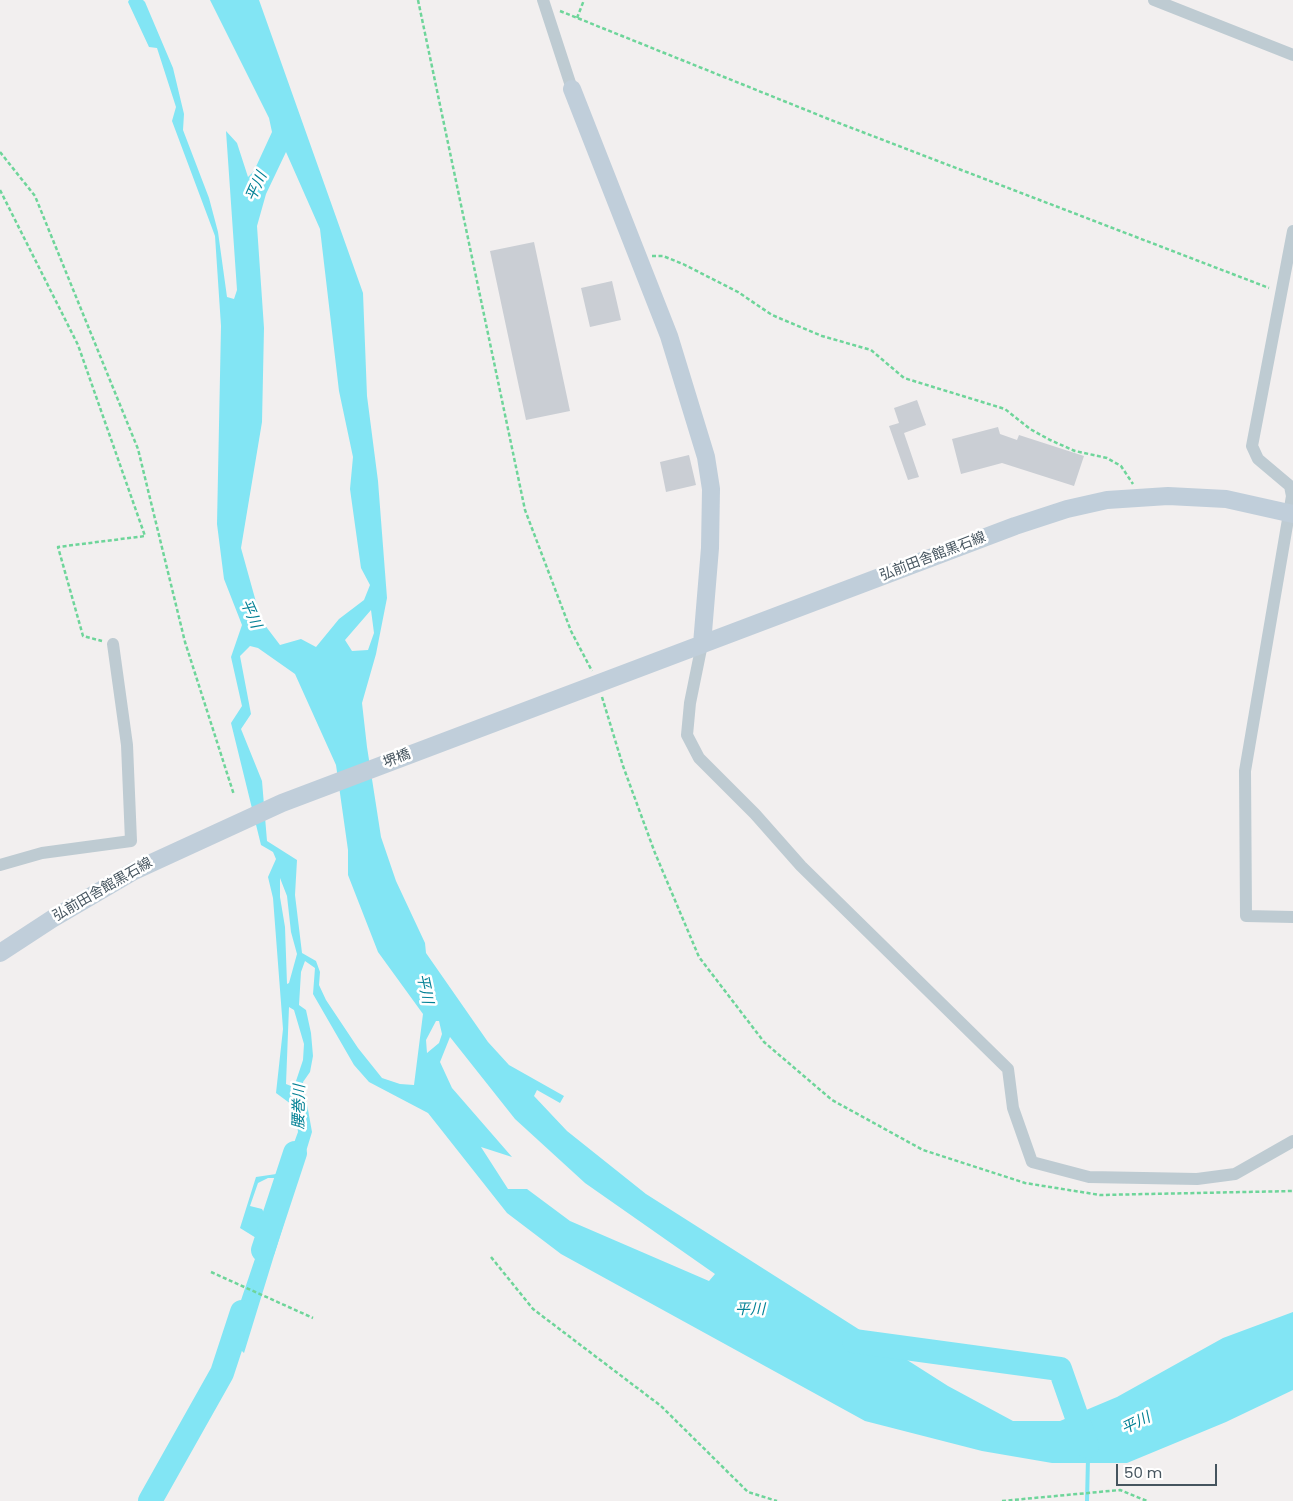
<!DOCTYPE html>
<meta charset="utf-8">
<style>
body{margin:0}
#map{position:relative;width:1293px;height:1501px;overflow:hidden;background:#f2efef;font-family:Poppins,sans-serif}
canvas{display:block}
.scale{position:absolute;left:1116px;top:1464px;width:101px;height:22px;box-sizing:border-box;border:2px solid #45545e;border-top:0;padding-left:6px;font-size:15px;line-height:18px;white-space:nowrap;color:#45545e;-webkit-text-stroke:4px #fff;paint-order:stroke}
</style>
<div id="map">
<canvas width="1293" height="1501"></canvas>
<div class="scale">50 m</div>
</div>
<script>
const c = document.querySelector('canvas').getContext('2d');
c.lineJoin = 'round';
function fill(path, color) { c.fillStyle = color; c.fill(path, 'evenodd'); }
const poly = rows => new Path2D(rows.map(r => 'M' + r).join(''));
function trace(path, color, width, dash) { c.strokeStyle = color; c.lineWidth = width; c.lineCap = dash ? 'butt' : 'round'; c.setLineDash(dash || []); c.stroke(path); }
function drawText(font, color, halo, rows, align = 'center') {
  c.font = font + ' Poppins,"Noto Sans JP",sans-serif'; c.lineWidth = 5; c.setLineDash([]); c.textBaseline = 'middle'; c.strokeStyle = halo; c.fillStyle = color; for (const [text, x, y, turn = 0] of rows) {
    c.save(); c.translate(x, y); c.rotate((+turn || 0) * Math.PI / 180); c.textAlign = isNaN(turn) ? turn : align; if (halo) c.strokeText(text, 0, 0); c.fillText(text, 0, 0); c.restore();
  }
}
fill(poly([
 [129,0,143,0,145,2,173,68,184,114,183,130,209,198,218,232,227,297,234,299,237,290,226,131,237,143,248,177,254,171,272,132,269,118,210,0,259,0,363,293,367,396,378,481,387,598,376,654,362,703,367,747,381,837,396,881,425,943,426,953,488,1042,509,1065,564,1096,560,1103,537,1090,534,1096,567,1131,646,1194,948,1386,1013,1421,1060,1421,1117,1397,1223,1338,1293,1312,1293,1390,1226,1422,1127,1463,1052,1463,982,1451,865,1421,561,1254,507,1213,428,1113,369,1082,354,1065,313,994,315,968,305,961,301,972,299,1005,306,1010,311,1033,313,1056,310,1072,303,1082,312,1132,244,1353,223,1333,235,1318,261,1241,240,1228,256,1177,283,1173,298,1132,295,1107,276,1093,283,1029,273,898,268,877,276,859,273,852,261,845,231,723,242,706,231,657,242,625,224,579,217,524,221,326,215,236,172,121,176,107,157,48,149,47,128,2],
 [286,152,320,229,339,391,353,457,350,489,361,568,370,585,364,600,339,619,316,647,301,639,280,645,261,620,241,548,262,422,264,328,257,226,266,194],
 [371,610,374,633,368,650,352,651,345,640],
 [250,646,258,648,295,674,336,765,348,850,348,875,378,952,423,1014,414,1085,400,1084,382,1078,358,1048,326,1000,319,985,320,972,316,961,302,953,295,895,297,860,267,841,262,781,241,729,251,714,240,656],
 [280,878,287,896,291,932,297,954,289,983,287,984,285,927,280,897],
 [289,1007,294,1010,304,1044,303,1060,296,1081,291,1086,286,1084],
 [436,1021,439,1021,442,1034,439,1043,427,1053,426,1040],
 [450,1037,515,1119,585,1183,715,1274,709,1281,570,1221,527,1189,508,1189,481,1147,512,1157,452,1088,440,1062],
 [268,1178,282,1178,287,1188,279,1216,268,1220,262,1209,250,1206,258,1183]
]), '#82e5f4');
trace(poly([
 [1087,1501,1088,1458]
]), '#82e5f4', 4);
trace(poly([
 [263,1250,295,1153],
 [854,1341,1060,1369,1087,1446],
 [150,1501,222,1373,242,1312]
]), '#82e5f4', 24);
fill(poly([
 [534,242,570,411,526,420,490,251],
 [612,281,621,320,590,327,581,288],
 [917,400,926,425,904,433,919,477,908,480,889,426,899,423,894,408],
 [998,427,1000,434,1017,440,1019,435,1084,456,1074,486,1002,463,961,474,952,439],
 [689,455,696,485,666,492,660,462]
]), '#caced4');
trace(poly([
 [418,0,525,510,571,631,592,671],
 [560,11,831,120,1269,288],
 [577,18,584,0],
 [0,152,35,196,138,449,185,642,234,795],
 [0,190,78,345,145,536,58,547,83,636,102,641],
 [652,256,663,256,683,264,738,292,772,315,822,336,871,350,904,378,1005,409,1030,429,1050,440,1075,451,1107,458,1121,466,1133,484],
 [602,697,623,766,655,853,699,957,764,1042,832,1100,923,1150,1025,1183,1100,1195,1293,1191],
 [491,1257,533,1309,661,1406,748,1492,777,1501],
 [211,1272,313,1318],
 [1002,1501,1120,1490,1147,1501]
]), '#6ed59a', 2.5, [4, 2.5]);
trace(poly([
 [543,0,572,89],
 [1154,0,1293,55],
 [1293,231,1252,446,1258,459,1290,486,1292,496,1245,771,1246,916,1293,917],
 [702,644,690,703,687,735,699,758,755,814,801,866,1008,1069,1013,1108,1032,1162,1089,1177,1197,1179,1235,1174,1293,1141],
 [0,865,42,853,131,841,127,745,113,644]
]), '#becbd2', 12);
trace(poly([
 [572,89,669,336,706,457,711,489,710,548,702,644],
 [0,953,52,919,134,871,282,803,1015,526,1067,509,1107,500,1168,496,1226,499,1293,514]
]), '#c0ceda', 18);
drawText('14px', '#45545e', '#fff', [
 ["弘前田舎館黒石線",933,557,-21],
 ["堺橋",397,759,-21],
 ["弘前田舎館黒石線",103,890,-30]
]);
drawText('italic 15px', '#038195', '#fff', [
 ["平川",257,187,-66],
 ["平川",250,614,66],
 ["平川",424,989,78],
 ["腰巻川",300,1107,-89],
 ["平川",750,1310],
 ["平川",1136,1424,-26]
]);
</script>
